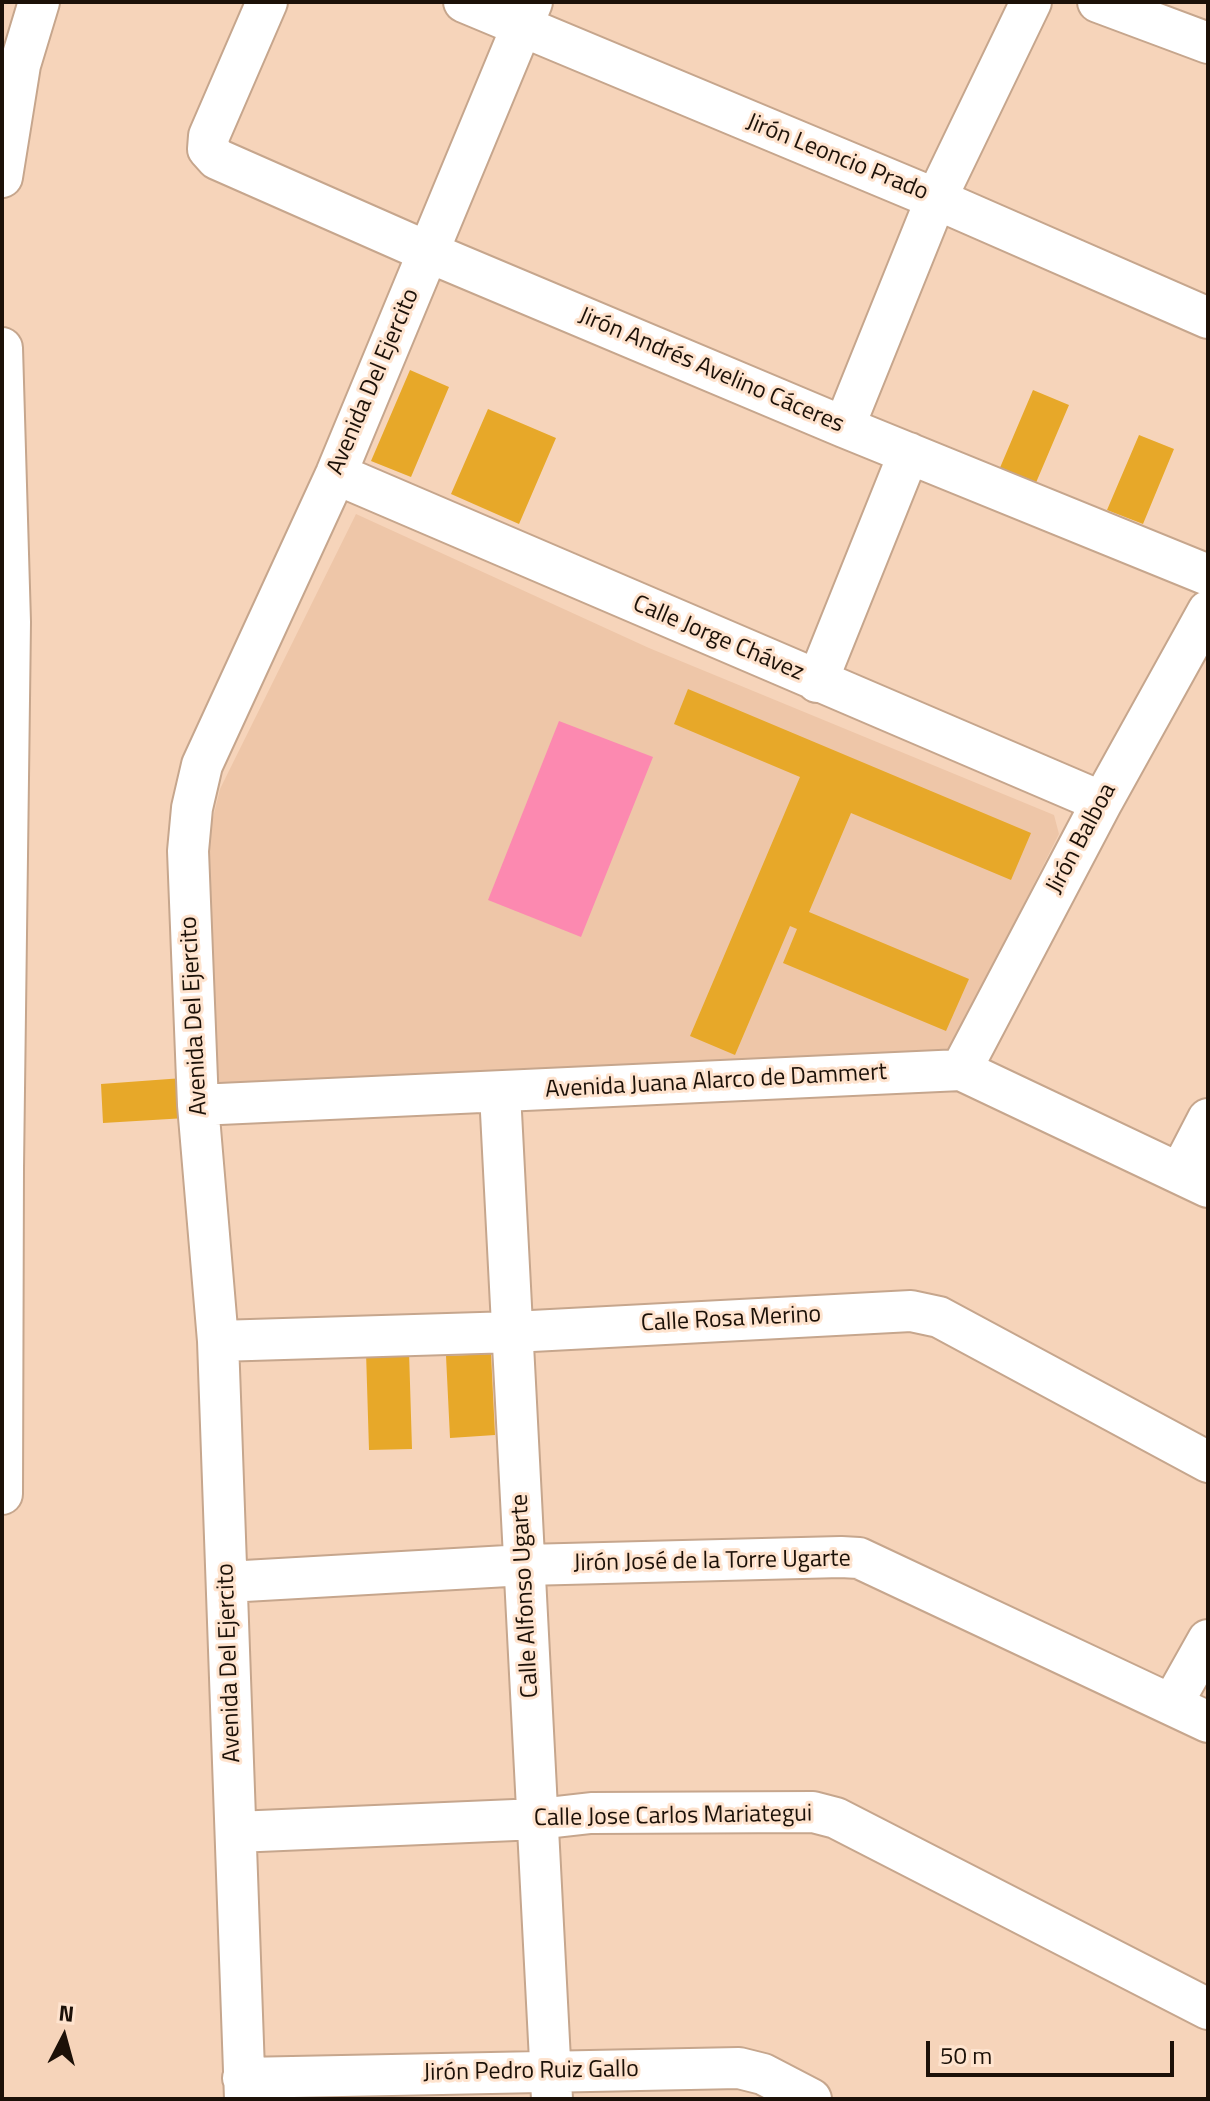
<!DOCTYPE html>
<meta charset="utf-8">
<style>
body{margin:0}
#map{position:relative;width:1210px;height:2101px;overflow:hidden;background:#f6d4ba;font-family:"Titillium Web",sans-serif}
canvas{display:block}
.frame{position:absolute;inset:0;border:4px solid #1c1108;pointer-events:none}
.north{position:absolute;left:24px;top:1997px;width:80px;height:80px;-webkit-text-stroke:6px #fee3ce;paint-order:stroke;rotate:6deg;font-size:22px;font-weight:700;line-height:32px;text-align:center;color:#1c1108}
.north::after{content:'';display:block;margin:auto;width:28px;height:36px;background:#1c1108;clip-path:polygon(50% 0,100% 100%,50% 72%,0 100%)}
.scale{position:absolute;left:926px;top:2041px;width:248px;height:36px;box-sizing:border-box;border:4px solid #1c1108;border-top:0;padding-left:10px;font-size:24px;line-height:28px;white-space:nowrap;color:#1c1108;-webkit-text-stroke:6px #fee3ce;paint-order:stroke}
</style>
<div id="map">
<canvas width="1210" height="2101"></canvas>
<div class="frame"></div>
<div class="north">N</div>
<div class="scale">50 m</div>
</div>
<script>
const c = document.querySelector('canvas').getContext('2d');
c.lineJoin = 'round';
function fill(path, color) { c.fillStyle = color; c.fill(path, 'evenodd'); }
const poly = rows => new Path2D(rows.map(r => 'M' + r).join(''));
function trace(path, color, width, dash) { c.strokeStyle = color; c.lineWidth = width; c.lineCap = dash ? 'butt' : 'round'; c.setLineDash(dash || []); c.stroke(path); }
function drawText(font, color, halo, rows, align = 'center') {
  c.font = font + ' "Titillium Web",sans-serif'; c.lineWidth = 6; c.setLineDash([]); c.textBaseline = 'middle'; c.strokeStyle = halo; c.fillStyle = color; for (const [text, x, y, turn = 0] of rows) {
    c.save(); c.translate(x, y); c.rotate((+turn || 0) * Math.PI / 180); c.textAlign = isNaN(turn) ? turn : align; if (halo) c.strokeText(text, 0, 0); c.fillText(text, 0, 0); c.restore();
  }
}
fill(poly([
 [356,514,649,648,1054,815,1059,834,947,1057,215,1086,207,842,220,789]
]), '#eec6a8');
fill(poly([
 [559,721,653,757,581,937,488,900]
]), '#fc89b0');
fill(poly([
 [410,370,449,387,411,477,371,461],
 [1033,390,1069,405,1035,485,999,470],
 [488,409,556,438,519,524,451,494],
 [1139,435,1174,449,1143,524,1107,510],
 [688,689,1031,833,1011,880,851,813,809,912,969,979,946,1031,783,963,797,929,790,926,735,1055,690,1036,800,777,674,724],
 [183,1078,186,1118,103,1123,101,1084],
 [409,1351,412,1449,369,1450,366,1352],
 [491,1354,495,1435,450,1438,446,1356]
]), '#e7a829');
const minor = poly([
 [267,2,209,136,208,149,217,159,428,252,844,427,1208,575],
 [464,2,936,199,1208,318],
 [1098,2,1208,43],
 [2,177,20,65,39,2],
 [2,348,10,622,3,1168,2,1494],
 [844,427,936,199,1031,2],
 [336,474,1102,802],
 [817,682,909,453],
 [961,1070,1102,802,1208,611],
 [500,1093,552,2099],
 [198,1105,961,1070,1208,1187],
 [1180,1173,1208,1119],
 [218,1341,513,1332,911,1311,939,1317,1208,1462],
 [227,1582,525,1565,841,1557,859,1558,1208,1722],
 [1172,1704,1208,1640],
 [236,1832,538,1819,591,1813,813,1812,836,1818,1208,2009],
 [243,2078,739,2068,763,2074,811,2099],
 [245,2099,218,1341,198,1105,188,851,192,808,202,765,336,474,532,2]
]);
trace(minor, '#c6a68d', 44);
trace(minor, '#fff', 40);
drawText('24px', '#1c1108', '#fee3ce', [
 ["Jirón Leoncio Prado",837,158,22],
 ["Jirón Andrés Avelino Cáceres",711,371,23],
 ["Avenida Del Ejercito",374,382,-67],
 ["Calle Jorge Chávez",718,639,23],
 ["Jirón Balboa",1082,839,-62],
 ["Avenida Del Ejercito",195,1016,-93],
 ["Avenida Juana Alarco de Dammert",716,1082,-3],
 ["Calle Rosa Merino",731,1320,-3],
 ["Jirón José de la Torre Ugarte",712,1562,-1],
 ["Calle Alfonso Ugarte",526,1596,-93],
 ["Avenida Del Ejercito",230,1663,-92],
 ["Calle Jose Carlos Mariategui",673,1817,-1],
 ["Jirón Pedro Ruiz Gallo",531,2072,-1]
]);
</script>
